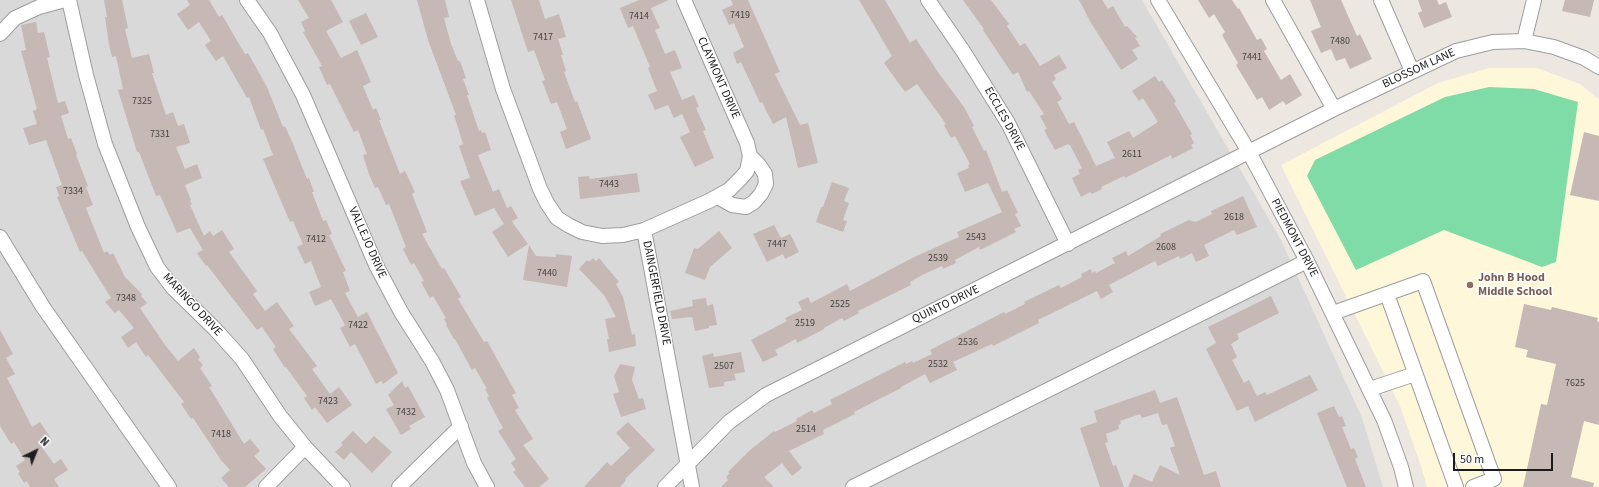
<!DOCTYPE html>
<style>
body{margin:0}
#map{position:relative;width:1599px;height:487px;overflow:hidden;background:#ede7e1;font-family:"Source Sans 3",sans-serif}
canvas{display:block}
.north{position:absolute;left:16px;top:431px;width:40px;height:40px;-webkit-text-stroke:3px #fff;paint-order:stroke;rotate:43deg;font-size:11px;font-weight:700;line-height:16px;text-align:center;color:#1c1c1c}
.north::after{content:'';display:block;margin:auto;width:14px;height:18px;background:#1c1c1c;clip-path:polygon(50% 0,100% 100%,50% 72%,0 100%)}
.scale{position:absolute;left:1453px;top:453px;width:100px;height:18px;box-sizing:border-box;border:2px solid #1c1c1c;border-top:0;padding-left:5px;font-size:12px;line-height:14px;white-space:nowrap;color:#1c1c1c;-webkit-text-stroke:3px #fff;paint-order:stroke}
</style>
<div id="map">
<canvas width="1599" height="487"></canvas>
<div class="north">N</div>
<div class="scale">50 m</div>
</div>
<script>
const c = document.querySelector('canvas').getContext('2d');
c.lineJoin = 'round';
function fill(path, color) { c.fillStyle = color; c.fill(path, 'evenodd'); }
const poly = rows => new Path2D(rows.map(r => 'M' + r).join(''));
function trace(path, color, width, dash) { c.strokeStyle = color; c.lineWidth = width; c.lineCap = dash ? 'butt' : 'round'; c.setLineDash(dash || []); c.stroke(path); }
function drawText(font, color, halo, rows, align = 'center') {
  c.font = font + ' "Source Sans 3",sans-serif'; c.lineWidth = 3; c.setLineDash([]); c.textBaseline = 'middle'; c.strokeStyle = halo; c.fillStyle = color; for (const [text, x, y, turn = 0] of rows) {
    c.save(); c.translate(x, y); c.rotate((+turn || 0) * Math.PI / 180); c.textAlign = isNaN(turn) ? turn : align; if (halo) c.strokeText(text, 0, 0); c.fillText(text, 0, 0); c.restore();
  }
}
fill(poly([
 [0,0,1142,0,1281,240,1362,418,1383,487,0,487]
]), '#dad9d9');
fill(poly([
 [1489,68,1537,68,1580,84,1599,99,1599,487,1427,487,1422,469,1400,406,1281,165,1438,83]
]), '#fef7d9');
fill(poly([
 [1489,87,1534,89,1578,102,1556,262,1542,267,1444,230,1356,270,1307,176,1315,160,1445,97]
]), '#80dca7');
fill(poly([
 [104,0,122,0,128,28,125,29,132,58,149,54,154,73,152,73,166,115,173,112,178,126,184,124,190,143,176,147,185,169,197,164,202,178,185,185,191,200,190,201,192,204,190,205,204,236,210,231,213,236,222,230,234,249,229,252,257,291,253,294,265,311,277,302,294,326,289,329,317,366,312,369,330,394,339,387,352,405,327,423,315,407,312,410,304,398,307,396,286,367,285,368,273,349,276,347,262,327,257,330,207,265,206,266,197,253,203,250,190,228,177,233,160,195,156,196,139,152,137,152,118,90,123,89,116,56,112,57,109,44,105,17,107,17],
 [187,0,209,0,219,17,222,15,245,54,248,53,267,87,283,127,285,126,293,144,307,179,309,178,314,192,312,192,323,221,326,220,332,234,329,235,346,271,343,272,350,291,345,293,358,317,367,312,398,373,383,384,381,381,376,384,355,344,350,347,340,328,345,325,331,299,315,306,309,292,321,287,311,261,305,264,297,247,303,244,293,221,290,222,263,159,273,155,263,129,261,130,249,97,247,98,223,56,216,61,205,45,211,41,199,22,188,30,177,14,190,5],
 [298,0,331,0,343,22,326,31,341,58,357,50,371,82,363,86,373,110,376,108,381,120,379,120,400,174,405,171,415,192,412,194,427,232,422,234,442,269,444,268,461,297,458,299,484,342,487,341,516,393,512,395,519,408,515,410,533,439,523,445,549,479,539,487,525,487,513,472,516,470,511,463,516,459,498,431,503,428,487,398,489,396,485,389,487,389,475,368,472,370,455,339,454,339,446,325,447,324,444,319,446,318,433,296,430,298,421,282,424,281,414,263,411,265,403,249,406,247,389,204,386,205,378,187,375,188,369,174,363,155,367,154,358,130,354,132,330,84,327,85,319,67,322,66,303,32,305,31,301,22,309,18],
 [417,0,445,0,449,17,444,18,451,44,458,61,460,61,466,78,463,79,469,95,467,95,479,131,481,130,482,133,485,132,491,150,478,155,493,192,499,189,507,208,511,206,518,218,512,221,513,223,528,244,508,257,492,232,504,224,494,208,475,216,460,181,470,178,459,146,463,144,454,115,456,115,428,40],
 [511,0,539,0,545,19,559,14,566,37,558,39,563,55,561,55,566,71,564,72,575,102,577,101,591,139,566,149,560,132,567,129,557,102,551,104,542,81,545,80,534,50,528,52],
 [639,0,669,0,651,8,660,28,655,30,665,54,675,50,682,68,670,72,682,100,694,95,699,107,696,108,706,130,703,131,714,158,695,167,680,137,690,132,682,114,674,118,668,105,655,110,648,95,657,91,648,68,650,67,633,26,628,28,620,8],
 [731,0,748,0,780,72,775,74,800,125,808,123,818,163,798,168,786,117,773,124,762,102,760,103,741,62,737,64,733,53,744,47,734,23,729,25,722,10,733,5],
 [859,0,885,0,910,43,916,39,940,75,964,107,974,126,972,127,984,151,986,150,1002,192,1007,190,1018,213,1015,214,1021,226,1014,229,1016,232,980,250,979,247,955,260,956,263,943,269,942,266,922,275,910,282,911,285,858,311,859,313,844,321,842,318,824,328,824,329,797,343,796,339,775,350,778,355,763,362,751,340,787,321,785,318,802,310,798,302,808,297,811,303,847,284,850,291,914,257,959,237,957,232,1002,212,988,183,965,192,957,173,969,168,968,165,970,164,955,136,951,138,944,125,946,124,917,84,905,92,884,63,892,56],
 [963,0,991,0,1009,24,1007,26,1020,46,1025,43,1040,66,1059,55,1067,68,1054,75,1056,79,1052,82,1062,99,1057,102,1069,124,1074,122,1096,166,1115,158,1107,142,1129,131,1133,138,1158,122,1143,98,1139,101,1132,91,1155,76,1159,82,1162,80,1176,101,1174,103,1192,134,1190,135,1194,143,1191,145,1193,148,1172,159,1171,155,1125,178,1124,176,1101,187,1102,189,1092,194,1090,192,1081,197,1072,178,1080,174,1078,170,1082,168,1070,145,1069,145,1068,144,1055,150,1044,130,1047,129,1040,116,1044,114,1029,91,1027,92,1018,72,1013,75,983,30,984,29],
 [1079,0,1102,0,1108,9,1113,6,1125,27,1127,26,1137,37,1135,38,1140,46,1132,50,1138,59,1121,70,1091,23],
 [1198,0,1232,0,1238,9,1239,8,1257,40,1261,38,1267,49,1264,51,1281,80,1290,74,1302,95,1286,105,1283,101,1269,110,1262,97,1257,100,1236,65,1238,63,1222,35,1225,32,1214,14,1209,18],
 [1310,0,1341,0,1357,36,1360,34,1372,59,1350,69,1345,58,1336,61,1331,49,1321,53,1311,31,1321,27],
 [1418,0,1437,0,1439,5,1446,2,1452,17,1424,28,1418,13,1422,11],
 [1565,0,1594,0,1590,17,1562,11],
 [366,13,378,37,361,45,349,21],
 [36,22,38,33,44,32,50,57,47,58,58,103,65,101,69,113,61,116,68,139,71,138,77,154,76,155,88,186,86,187,93,205,86,208,104,253,107,251,110,255,113,253,125,277,142,294,141,296,147,303,140,308,165,345,178,361,194,348,200,357,198,359,203,365,200,368,212,386,209,387,244,444,250,439,260,451,254,456,266,469,245,487,229,487,221,478,230,470,221,460,193,418,191,419,181,404,184,402,148,355,146,357,136,342,128,348,121,337,134,328,119,310,115,313,105,302,111,298,82,251,80,252,57,197,59,196,56,187,62,185,46,140,29,145,23,128,37,124,33,111,37,109,21,51,26,50,21,25],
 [1584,132,1599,136,1599,201,1570,195],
 [637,173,640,192,580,199,578,177,589,176,590,179],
 [832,182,849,188,844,201,849,203,843,220,847,221,843,232,816,222,821,207,823,207],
 [1243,196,1257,227,1237,235,1234,230,1204,245,1209,256,1196,262,1192,253,1180,259,1179,256,1158,266,1155,261,1109,285,1113,292,1101,299,1097,291,1038,320,1039,323,993,346,992,344,953,362,957,370,930,383,925,374,901,387,901,388,854,412,855,414,823,430,824,434,789,451,802,468,792,476,782,463,764,477,774,487,721,487,728,480,726,477,730,473,728,472,749,451,774,431,775,432,797,421,796,419,812,410,814,413,832,404,830,400,905,362,906,364,912,361,913,363,932,354,930,350,1004,312,1005,314,1025,304,1024,302,1059,285,1061,288,1082,277,1081,274,1091,269,1092,273,1095,271,1096,273,1115,263,1112,258,1126,251,1128,256,1161,236,1160,234,1189,220,1196,222,1212,214,1211,211],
 [774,225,781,238,790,234,799,252,785,259,783,254,767,262,753,234],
 [719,231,732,248,710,267,705,280,685,273,694,248,698,249],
 [529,245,536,256,556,257,556,254,572,256,567,287,523,280],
 [593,258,596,261,599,258,619,282,616,284,623,297,632,335,635,334,636,346,609,352,607,339,609,339,605,319,616,317,604,295,579,269,587,260,589,262],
 [1271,296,1279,313,1237,334,1239,339,1231,344,1237,357,1232,360,1244,383,1249,380,1257,396,1265,392,1267,395,1310,375,1318,390,1255,422,1248,406,1237,411,1206,349,1216,343,1208,327],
 [706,298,707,306,713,304,717,325,709,326,709,328,695,331,692,317,672,319,670,311,693,306,692,300],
 [1524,304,1551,310,1552,307,1598,318,1597,321,1599,322,1599,425,1584,421,1571,477,1594,483,1593,487,1523,487,1541,404,1547,405,1556,364,1526,357,1528,350,1515,347],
 [0,330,13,354,6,358,15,374,7,378,32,427,40,422,52,440,41,446,54,464,61,459,68,470,54,479,59,487,30,487,27,481,24,483,18,473,20,472,16,466,25,460,14,442,11,444,0,426],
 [741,352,745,372,734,374,736,380,724,382,724,386,709,388,702,356,713,353,714,357],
 [620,364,635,367,632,380,639,399,643,398,646,409,621,417,613,394,619,392,614,376],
 [402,381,405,388,408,386,425,417,409,426,411,429,401,435,386,409,394,405,388,395],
 [1155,390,1160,403,1177,397,1204,475,1216,471,1221,487,1128,487,1134,474,1152,482,1160,465,1180,475,1170,448,1175,446,1167,424,1162,425,1158,413,1142,418,1140,414,1120,421,1121,424,1118,425,1119,429,1106,434,1108,442,1105,443,1113,466,1116,465,1124,487,1100,487,1080,428,1097,422,1094,411],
 [1334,406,1339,417,1342,416,1346,426,1342,427,1351,449,1354,448,1358,457,1355,459,1366,487,1347,487,1317,413],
 [628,422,655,450,625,479,626,480,620,487,584,487,607,462,611,466,630,448,616,433],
 [353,431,366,444,374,436,392,452,372,473,351,452,344,460,335,452,343,445,341,443]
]), '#c5b8b5');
const minor = poly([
 [69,0,86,75,105,144,138,227,157,267,173,288,215,329,242,359,280,416,305,447,343,487],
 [247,0,270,33,303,95,376,265,401,312,432,361,447,390,474,463,487,487],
 [477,0,503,89,540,189,547,203,557,218,568,225,582,232,602,236,623,235,644,230,709,201,729,190,741,178,747,171,750,156,747,143,684,0],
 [928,0,963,51,1008,123,1068,244],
 [1158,0,1249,152,1307,261,1384,420,1401,467,1406,487],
 [1273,0,1334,109],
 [1381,0,1412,71],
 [0,34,15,18,39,7,65,0],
 [1524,41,1534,0],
 [718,197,732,205,746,207,754,202,761,194,766,184,765,174,759,165,750,156],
 [644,230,692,487],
 [0,237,43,307,169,487],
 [1387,294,1456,487],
 [1333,313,1423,281,1494,479,1473,487],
 [1370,389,1415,374],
 [266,487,305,447],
 [399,487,461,426],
 [665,487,729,422,766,395,1334,109,1456,51,1493,42,1524,41,1554,47,1584,58,1599,67],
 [853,487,1307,261]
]);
trace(minor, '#9d9d9d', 16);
trace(minor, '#fff', 14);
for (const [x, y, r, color] of [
 [1470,285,4,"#8d6e63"]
]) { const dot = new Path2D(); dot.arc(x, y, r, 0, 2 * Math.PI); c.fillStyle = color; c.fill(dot); trace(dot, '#fff', 1.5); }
drawText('10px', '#464342', null, [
 ["7419",740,16],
 ["7414",639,17],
 ["7417",543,38],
 ["7480",1340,42],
 ["7441",1252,58],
 ["7325",142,102],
 ["7331",160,135],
 ["2611",1132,155],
 ["7443",609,185],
 ["7334",73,192],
 ["2618",1234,218],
 ["2543",976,238],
 ["7412",316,240],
 ["7447",777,245],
 ["2608",1166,248],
 ["2539",938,259],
 ["7440",547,274],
 ["7348",126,299],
 ["2525",840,305],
 ["2519",805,324],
 ["7422",358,326],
 ["2536",968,343],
 ["2532",938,365],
 ["2507",724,367],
 ["7625",1575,384],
 ["7423",328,402],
 ["7432",406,413],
 ["2514",806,430],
 ["7418",221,435]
]);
drawText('12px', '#1c1c1c', '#fff', [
 ["BLOSSOM LANE",1419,69,-25],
 ["CLAYMONT DRIVE",718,78,66],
 ["ECCLES DRIVE",1004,119,61],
 ["PIEDMONT DRIVE",1294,238,62],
 ["VALLEJO DRIVE",367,243,66],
 ["DAINGERFIELD DRIVE",656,293,79],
 ["MARINGO DRIVE",192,305,47],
 ["QUINTO DRIVE",946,305,-26]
]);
drawText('bold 12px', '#785e54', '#fff', [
 ["John B Hood",1478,278],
 ["Middle School",1478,292]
], 'left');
</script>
